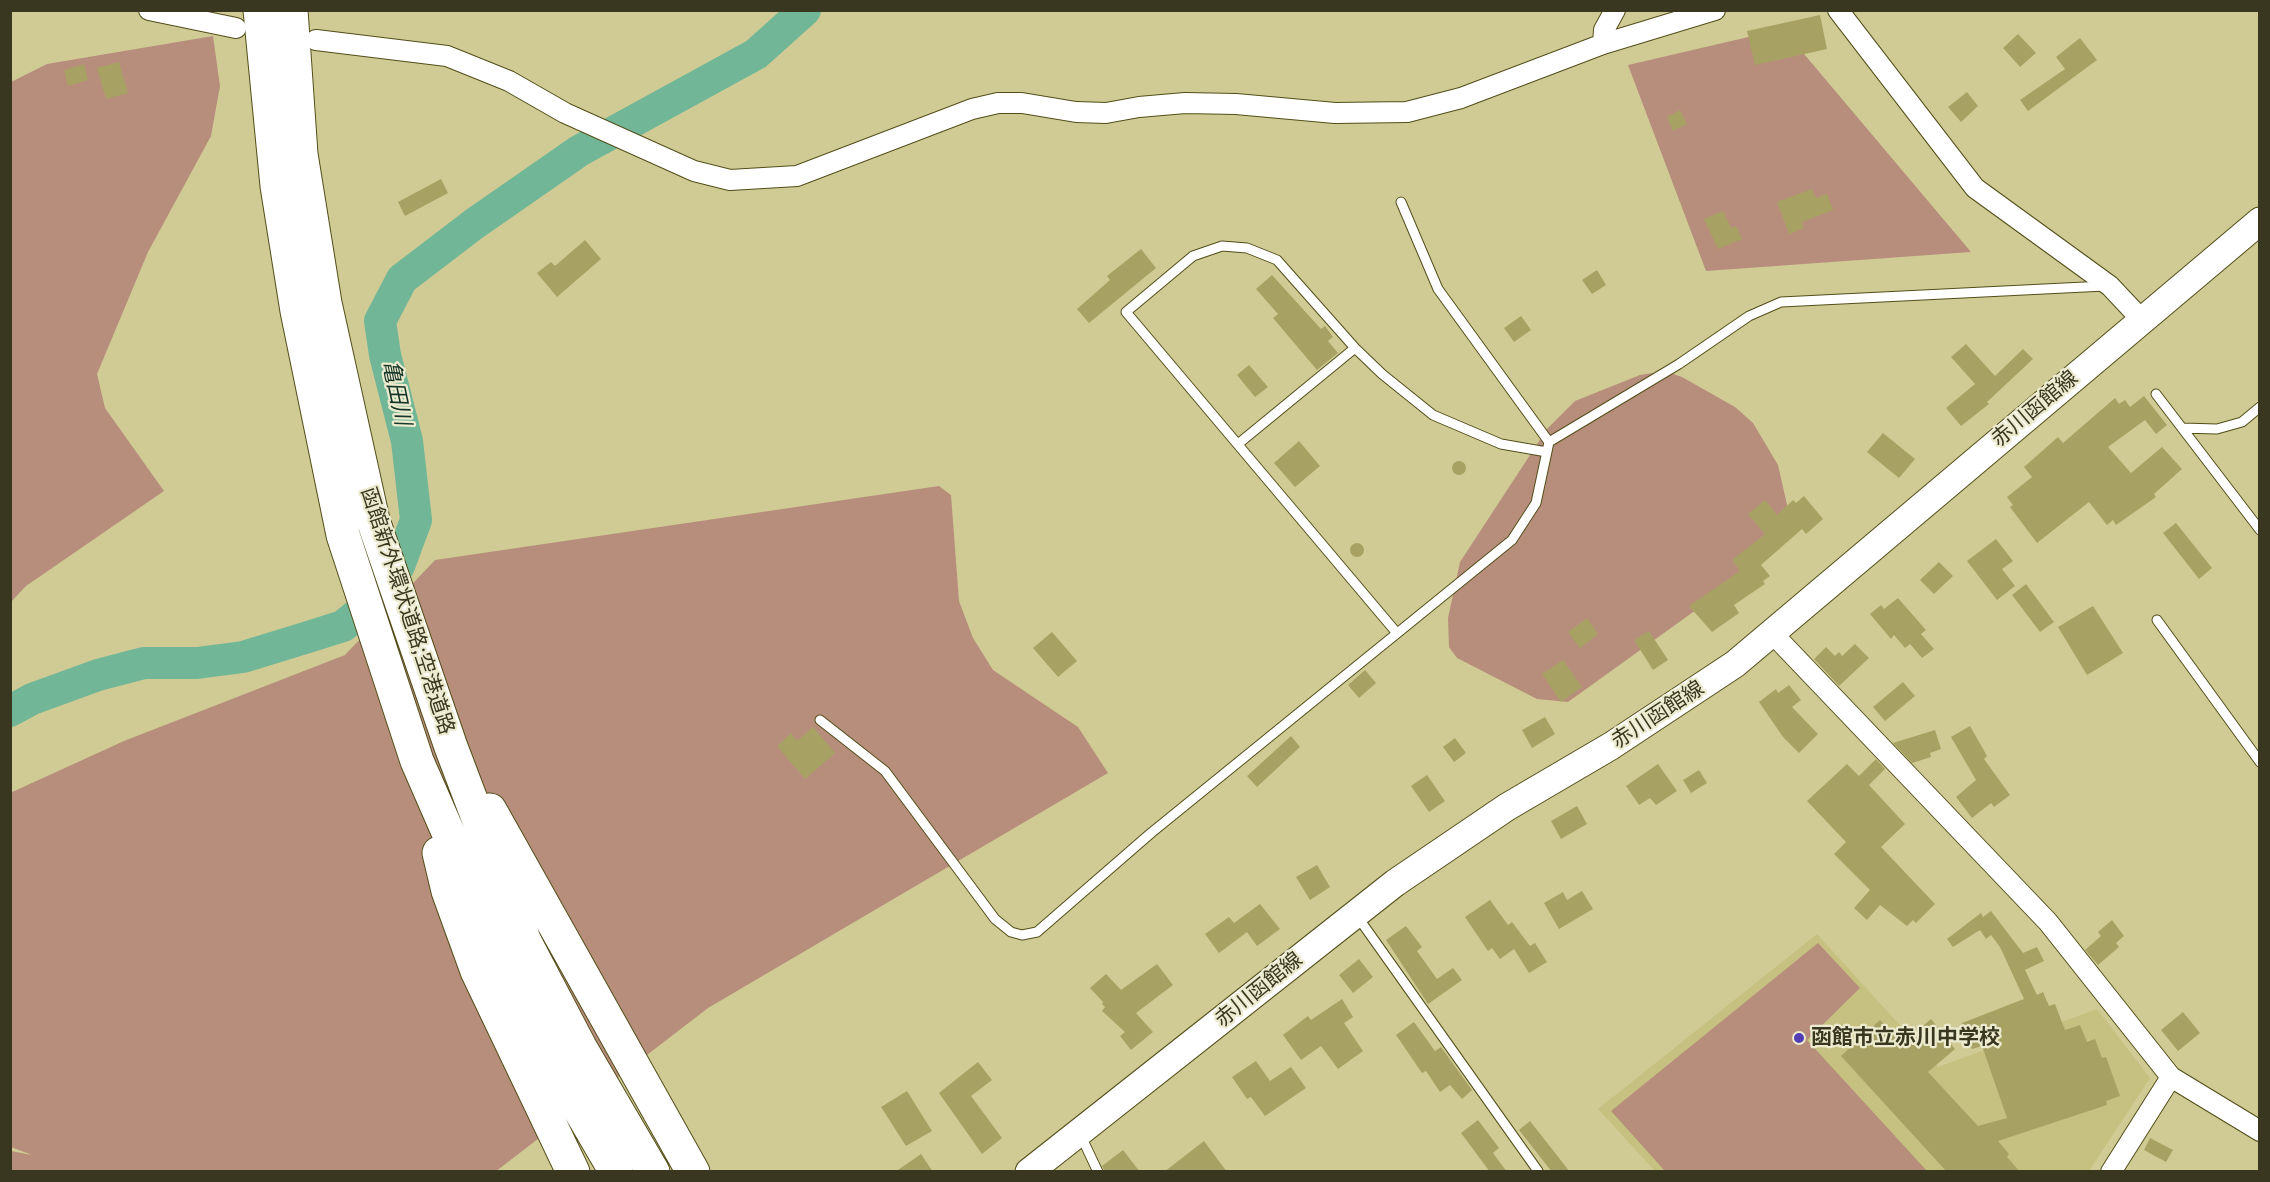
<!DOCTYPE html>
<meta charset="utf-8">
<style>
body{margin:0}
#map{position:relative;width:2270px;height:1182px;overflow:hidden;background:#d0cb94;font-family:"IBM Plex Sans",sans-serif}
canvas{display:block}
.frame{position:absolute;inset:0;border:12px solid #393720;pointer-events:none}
</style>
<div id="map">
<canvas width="2270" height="1182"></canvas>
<div class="frame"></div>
</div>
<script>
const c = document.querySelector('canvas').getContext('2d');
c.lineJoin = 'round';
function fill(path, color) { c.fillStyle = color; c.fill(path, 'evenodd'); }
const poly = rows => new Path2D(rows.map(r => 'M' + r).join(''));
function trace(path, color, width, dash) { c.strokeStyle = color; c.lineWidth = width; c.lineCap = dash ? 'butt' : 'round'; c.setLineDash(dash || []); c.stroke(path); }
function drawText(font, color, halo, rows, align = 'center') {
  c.font = font + ' "IBM Plex Sans","Noto Sans JP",sans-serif'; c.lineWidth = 4.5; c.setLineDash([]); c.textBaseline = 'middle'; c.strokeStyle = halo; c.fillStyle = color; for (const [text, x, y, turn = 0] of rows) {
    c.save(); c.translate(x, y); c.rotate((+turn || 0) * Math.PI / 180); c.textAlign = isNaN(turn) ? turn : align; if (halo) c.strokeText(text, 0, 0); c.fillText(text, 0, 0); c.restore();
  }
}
fill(poly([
 [1817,934,1938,1067,2097,1009,2150,1078,2089,1171,1655,1171,1598,1109]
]), '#c6c181');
fill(poly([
 [1783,29,1971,252,1706,271,1628,65],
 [213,36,220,86,211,136,148,252,97,374,105,408,164,491,26,586,11,602,11,82,47,64],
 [1665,371,1682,377,1735,407,1753,423,1778,465,1788,509,1760,564,1568,702,1537,699,1457,658,1449,647,1448,618,1460,562,1547,429,1575,401,1640,375],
 [939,486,951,495,959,601,973,638,993,670,1078,727,1108,773,708,1008,495,1172,11,1171,11,1151,32,1155,11,1147,10,793,124,741,345,655,435,560],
 [1818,943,1860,988,1807,1040,1927,1171,1665,1171,1611,1111]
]), '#b78e7c');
trace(poly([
 [10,711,32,699,98,675,144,663,197,663,243,657,305,638,343,626,374,601,399,566,416,520,407,441,385,355,380,321,402,279,474,224,579,151,756,54,805,10]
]), '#70b697', 32);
fill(poly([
 [1820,15,1827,49,1755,65,1747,31],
 [2018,34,2036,53,2020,67,2003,48],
 [2080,38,2097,60,2028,111,2020,100,2065,69,2056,57],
 [119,62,128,93,106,99,97,68],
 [84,64,88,80,68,86,64,70],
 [1967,92,1978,106,1961,122,1948,107],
 [1680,110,1687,124,1673,131,1667,117],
 [441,179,448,193,405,216,398,202],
 [1812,189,1816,198,1827,194,1833,210,1802,222,1804,228,1789,234,1777,202],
 [1723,211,1731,228,1736,226,1742,239,1718,249,1704,219],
 [585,240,601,259,557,297,537,273,551,262,555,266],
 [1141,249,1156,268,1089,323,1077,309,1110,280,1107,276],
 [1597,270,1606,285,1592,294,1582,280],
 [1272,275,1321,329,1325,326,1333,337,1328,341,1338,353,1317,370,1273,318,1278,314,1256,289],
 [1521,316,1531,330,1514,342,1504,328],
 [1966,344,1995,376,2023,349,2033,359,1987,402,1989,404,1961,426,1946,408,1975,384,1951,357],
 [1249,365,1268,387,1255,397,1237,375],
 [2144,396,2167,425,2156,434,2145,420,2108,447,2131,473,2162,447,2182,469,2154,494,2156,497,2116,525,2113,520,2107,525,2089,502,2037,543,2010,507,2013,505,2007,497,2032,477,2024,467,2058,437,2063,443,2115,398,2119,404,2125,400,2130,407],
 [1883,433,1915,459,1899,478,1867,452],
 [1299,441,1320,466,1295,487,1274,463],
 '1452 468a7 7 0 1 1 14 0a7 7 0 1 1-14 0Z',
 [1804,496,1823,519,1806,534,1802,529,1761,565,1770,576,1763,581,1765,584,1734,605,1739,613,1712,632,1689,606,1740,571,1732,560,1765,534,1748,514,1765,500,1777,515,1793,500,1796,503],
 [2176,523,2212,568,2199,579,2163,533],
 [1996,539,2013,561,2002,569,2015,586,1997,600,1967,561],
 '1350 550a7 7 0 1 1 14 0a7 7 0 1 1-14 0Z',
 [1939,562,1953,576,1934,594,1920,580],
 [2026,584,2054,622,2040,632,2012,595],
 [1898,598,1926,630,1921,634,1934,649,1922,658,1910,644,1905,648,1894,635,1891,639,1870,614,1881,605,1884,609],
 [2093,606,2123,653,2087,675,2058,627],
 [1587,618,1598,634,1580,648,1568,632],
 [1649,631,1668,660,1653,670,1634,640],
 [1052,632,1077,661,1058,677,1033,648],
 [1855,644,1869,658,1839,686,1814,659,1826,647,1835,656,1839,652,1842,656],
 [1563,660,1582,687,1561,702,1542,674],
 [1365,670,1376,683,1359,698,1348,685],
 [1903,682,1915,696,1885,721,1873,707],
 [1789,685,1801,700,1792,707,1818,734,1799,753,1783,737,1759,702,1776,689,1778,693],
 [1545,717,1555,734,1532,748,1522,730],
 [1970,726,1987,756,1984,759,2010,795,1994,807,1991,803,1972,818,1956,797,1976,780,1951,737],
 [813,727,835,753,805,779,777,746,791,733,797,741],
 [1935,730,1941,749,1930,753,1931,757,1912,763,1893,743],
 [1291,736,1300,747,1257,787,1247,776],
 [1455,738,1466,753,1454,762,1443,747],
 [1876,759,1885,769,1869,785,1905,824,1881,847,1935,904,1916,923,1913,920,1907,926,1880,905,1867,920,1854,908,1870,890,1834,854,1846,842,1807,801,1847,764,1859,776],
 [1658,764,1677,791,1656,805,1650,798,1639,805,1626,786],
 [1699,770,1707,783,1691,793,1683,780],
 [1427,775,1445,801,1429,812,1411,786],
 [1577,806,1587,824,1561,839,1551,821],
 [1317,865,1330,887,1310,900,1296,877],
 [1582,891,1593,909,1559,929,1544,903,1563,892,1567,900],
 [1490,900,1508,925,1512,922,1530,946,1535,943,1547,962,1529,973,1514,949,1500,959,1492,948,1488,951,1465,917],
 [1260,904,1280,929,1257,946,1247,932,1219,953,1205,934,1229,917,1234,923],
 [1991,911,2023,953,2037,947,2044,961,2025,970,2037,995,2043,992,2049,1006,2055,1004,2065,1030,2080,1025,2087,1042,2095,1039,2102,1058,2106,1057,2120,1096,2106,1101,2107,1105,1998,1141,2009,1154,2007,1157,2020,1172,1947,1172,1841,1056,1880,1020,1902,1044,1931,1019,1955,1049,1928,1072,1978,1126,2007,1118,1982,1046,1972,1049,1962,1023,2024,999,2000,947,1991,935,1986,939,1980,930,1953,947,1947,939,1981,913,1983,917],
 [2112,920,2124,936,2116,943,2119,947,2098,965,2085,950,2101,936,2098,932],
 [1406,926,1422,947,1417,951,1437,979,1453,968,1462,980,1428,1004,1386,940],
 [1359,959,1373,977,1353,993,1339,975],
 [1157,964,1173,985,1136,1013,1153,1032,1131,1050,1120,1036,1125,1032,1102,1011,1105,1007,1102,1004,1103,1002,1090,988,1106,974,1121,990],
 [1342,999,1353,1017,1344,1023,1363,1051,1338,1069,1321,1046,1301,1060,1283,1035,1308,1016,1311,1020],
 [2183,1012,2200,1033,2178,1051,2161,1030],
 [1414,1022,1435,1051,1441,1047,1472,1090,1462,1099,1450,1085,1440,1092,1426,1071,1422,1073,1396,1035],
 [1256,1061,1270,1081,1291,1067,1306,1088,1265,1116,1251,1097,1247,1099,1232,1077],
 [978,1062,992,1080,971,1096,1002,1138,982,1154,939,1093],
 [907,1091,932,1131,906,1146,881,1107],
 [1478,1120,1499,1148,1493,1153,1507,1172,1490,1172,1461,1133],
 [1530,1121,1570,1172,1552,1172,1519,1130],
 [2150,1138,2173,1150,2166,1162,2144,1150],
 [1204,1141,1227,1172,1164,1172],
 [1123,1150,1140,1172,1105,1172,1102,1166],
 [921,1154,933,1172,895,1172]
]), '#a7a263');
const service = poly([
 [1401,202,1438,289,1549,442,1679,364,1749,316,1781,302,2105,286],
 [2156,394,2260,530],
 [2182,428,2217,429,2242,422,2260,407],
 [1238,444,1355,348],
 [2157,620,2260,762],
 [1396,632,1126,312,1193,256,1222,246,1247,248,1277,260,1355,348,1382,374,1433,415,1501,444,1547,452],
 [820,720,885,771,995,919,1011,932,1022,935,1037,932,1151,833,1512,540,1536,503,1549,442],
 [1357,916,1538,1171],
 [1081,1136,1098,1172]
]);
const minor = poly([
 [149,10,236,28],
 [1838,10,1975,188,2110,286,2141,319],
 [316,40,447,56,509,81,565,113,694,171,730,180,797,176,972,109,998,103,1022,103,1076,112,1106,113,1139,107,1185,103,1236,104,1335,113,1407,112,1461,98,1603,44,1715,10],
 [1603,44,1604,30,1615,10],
 [1772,633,2048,922,2171,1077,2260,1131],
 [2111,1172,2171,1077]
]);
const secondary = poly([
 [1029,1172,1395,883,1507,807,1611,746,1735,664,2260,221]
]);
const motorway = poly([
 [260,10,277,186,297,311,343,535,417,761,512,979,557,1071,616,1172],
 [291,10,301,154,325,303,373,520,451,747,525,942,580,1047,653,1172],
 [490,810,693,1172],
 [439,853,448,891,477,971,573,1172]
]);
trace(service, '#534e19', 11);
trace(minor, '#534e19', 22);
trace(secondary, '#534e19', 29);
trace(motorway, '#534e19', 35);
trace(service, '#fff', 9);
trace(minor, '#fff', 20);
trace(secondary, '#fff', 27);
trace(motorway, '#fff', 33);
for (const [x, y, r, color] of [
 [1799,1038,6,"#513eb6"]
]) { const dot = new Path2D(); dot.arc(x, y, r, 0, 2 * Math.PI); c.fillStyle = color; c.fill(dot); trace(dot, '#ecebcf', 2); }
drawText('21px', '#393720', '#ecebcf', [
 ["赤川函館線",2035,409,-40],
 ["函館新外環状道路;空港道路",407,611,72],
 ["赤川函館線",1658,715,-33],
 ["赤川函館線",1259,990,-39]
]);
drawText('bold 21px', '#393720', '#ecebcf', [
 ["函館市立赤川中学校",1811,1038]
], 'left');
drawText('italic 22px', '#163629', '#ecebcf', [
 ["亀田川",396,393,78]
]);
</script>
